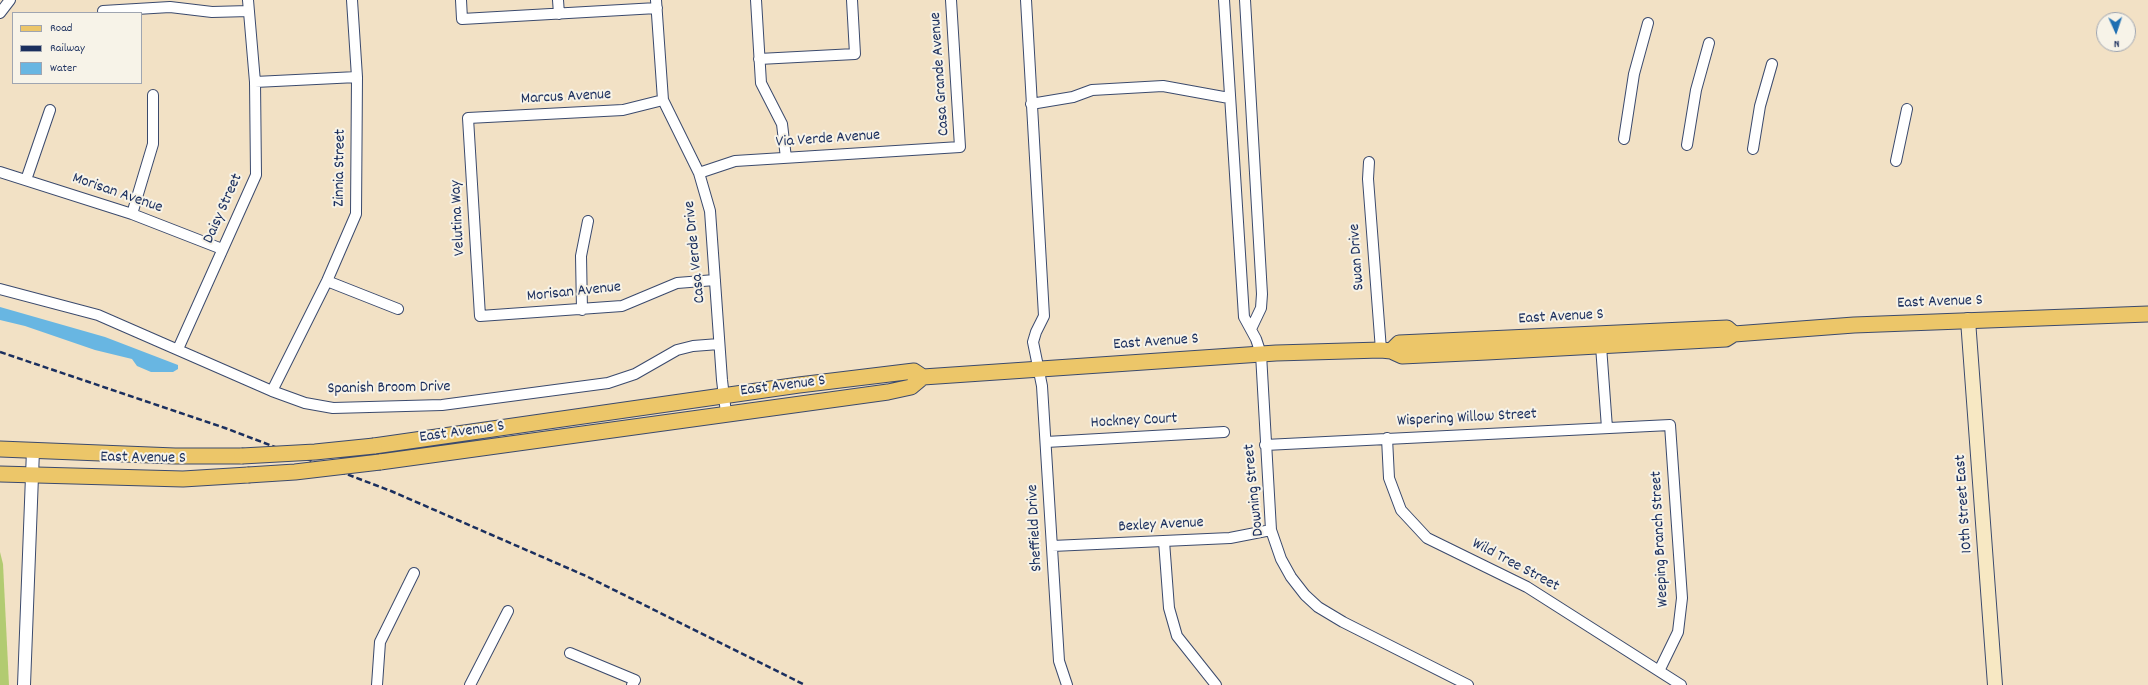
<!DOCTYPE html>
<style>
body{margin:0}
#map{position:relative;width:2148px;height:685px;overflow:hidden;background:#f2e1c5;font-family:Dekko,sans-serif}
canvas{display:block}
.legend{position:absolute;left:12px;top:12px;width:130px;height:72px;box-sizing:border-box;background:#f7f3e8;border:1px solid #9fa5b1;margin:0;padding:5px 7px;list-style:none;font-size:12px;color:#1b2f5e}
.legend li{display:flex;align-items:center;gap:8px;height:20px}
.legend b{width:20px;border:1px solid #9fa5b1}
.north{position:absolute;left:2096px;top:12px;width:40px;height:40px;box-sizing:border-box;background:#f7f3e8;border:1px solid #9fa5b1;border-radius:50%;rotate:177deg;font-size:11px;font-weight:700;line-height:16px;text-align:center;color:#1b2f5e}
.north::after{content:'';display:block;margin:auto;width:14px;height:18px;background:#1f6fb2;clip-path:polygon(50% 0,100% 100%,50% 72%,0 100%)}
</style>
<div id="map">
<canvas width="2148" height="685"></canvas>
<ul class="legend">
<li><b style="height:5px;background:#ecc669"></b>Road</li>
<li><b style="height:5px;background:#1b2f5e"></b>Railway</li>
<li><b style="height:11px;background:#68b6e2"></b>Water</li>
</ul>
<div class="north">N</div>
</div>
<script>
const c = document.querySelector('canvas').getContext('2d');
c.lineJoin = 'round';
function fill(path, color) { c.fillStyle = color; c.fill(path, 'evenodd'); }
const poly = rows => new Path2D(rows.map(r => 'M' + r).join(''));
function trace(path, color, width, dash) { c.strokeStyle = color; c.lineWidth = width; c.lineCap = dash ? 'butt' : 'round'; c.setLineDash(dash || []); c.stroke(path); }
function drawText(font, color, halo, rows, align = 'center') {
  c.font = font + ' Dekko,sans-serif'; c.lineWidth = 4; c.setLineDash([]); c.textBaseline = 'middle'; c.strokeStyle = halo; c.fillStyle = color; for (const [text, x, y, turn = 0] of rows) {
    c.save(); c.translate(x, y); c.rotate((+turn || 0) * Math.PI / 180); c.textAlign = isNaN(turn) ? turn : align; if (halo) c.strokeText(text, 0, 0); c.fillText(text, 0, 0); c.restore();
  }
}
fill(poly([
 [0,552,3,564,9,685,0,685]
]), '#b2cb71');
fill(poly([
 [0,307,105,337,178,365,178,369,173,372,151,372,137,366,132,359,95,350,25,326,0,320]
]), '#68b6e2');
const minor = poly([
 [461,0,462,19,657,8],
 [558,0,559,14],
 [656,0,663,100,699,173,710,211,722,380,726,413],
 [756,0,761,83,782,124,786,158],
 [1026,0,1044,316,1036,332,1033,342,1042,386,1059,661,1067,685],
 [1224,0,1244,317,1256,339,1261,354,1271,530,1281,559,1291,577,1305,595,1318,607,1343,622,1468,685],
 [1245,0,1262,294,1261,308,1251,329],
 [103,11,170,7,212,12,249,11],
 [0,13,10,0],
 [759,59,855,54,852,0],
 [255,82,357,77],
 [663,100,623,110,468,118,480,316,622,306,677,283,715,280],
 [1031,104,1073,97,1092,90,1163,86,1229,98],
 [1624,139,1634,74,1648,23],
 [1687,145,1696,90,1709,43],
 [1753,149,1760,106,1772,64],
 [1896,161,1907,109],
 [1369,162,1368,179,1381,350],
 [0,172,132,214,222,249],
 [699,173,735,161,960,147,951,0],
 [26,180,50,110],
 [132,214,153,144,153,95],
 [327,281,398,309],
 [0,289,98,315,272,391,305,403,333,408,442,405,608,383,635,374,677,350,693,346,719,344],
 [582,310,581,256,588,221],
 [1604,341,1601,346,1607,428],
 [178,349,256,175,255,82,248,0],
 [272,391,327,281,356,214,357,77,352,0],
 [1387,438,1389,478,1401,510,1427,538,1527,587,1681,685],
 [1046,442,1224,432],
 [1265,445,1670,425,1682,598,1678,632,1659,671],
 [1164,541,1169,608,1177,636,1216,685],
 [1052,546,1230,538,1271,530],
 [570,653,635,680,632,685],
 [377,685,380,642,414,573],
 [470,685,508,611]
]);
const tertiary = poly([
 [24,685,33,450]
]);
const secondary = poly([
 [1968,320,1995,685]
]);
const primary = poly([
 [1391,351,1399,343,1727,328,1734,334],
 [374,446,799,385,914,371,923,377],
 [0,449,175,456,242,456],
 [380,462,888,392,911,387,923,377,1276,353,1381,350,1391,351,1402,356,1487,352,1726,339,1734,334,1854,325,2148,314],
 [0,474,183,479,248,475]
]);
trace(minor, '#3b4a6d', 12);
trace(tertiary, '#3b4a6d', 14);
trace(secondary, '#3b4a6d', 16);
trace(primary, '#3b4a6d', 17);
trace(minor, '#fff', 10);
trace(tertiary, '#fff', 12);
trace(secondary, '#f7e8c3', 14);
trace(primary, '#ecc669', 15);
trace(poly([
 [0,352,225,428,391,491,586,576,805,685]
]), '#1b2f5e', 2.5, [6, 3]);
const primaryBridge = poly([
 [242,456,315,452,374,446],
 [248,475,295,472,380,462]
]);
trace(primaryBridge, '#3b4a6d', 17, []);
trace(primaryBridge, '#ecc669', 15);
drawText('16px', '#1b2f5e', '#f7f3e8', [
 ["Casa Grande Avenue",941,74,-94],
 ["Marcus Avenue",566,98,-3],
 ["Via Verde Avenue",828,140,-4],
 ["Zinnia Street",341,168,-89],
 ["Morisan Avenue",117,194,19],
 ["Daisy Street",224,209,-66],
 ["Velutina Way",459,218,-93],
 ["Casa Verde Drive",696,252,-96],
 ["Swan Drive",1358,257,-94],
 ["Morisan Avenue",574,293,-6],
 ["East Avenue S",1940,303,-2],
 ["East Avenue S",1561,318,-3],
 ["East Avenue S",1156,343,-4],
 ["East Avenue S",783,387,-7],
 ["Spanish Broom Drive",389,389,-1],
 ["Wispering Willow Street",1467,419,-3],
 ["Hockney Court",1134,422,-3],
 ["East Avenue S",462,433,-8],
 ["East Avenue S",143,459,1],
 ["Downing Street",1255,490,-96],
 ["10th Street East",1965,504,-94],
 ["Bexley Avenue",1161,526,-3],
 ["Sheffield Drive",1036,528,-93],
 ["Weeping Branch Street",1661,539,-93],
 ["Wild Tree Street",1515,566,28]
]);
</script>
